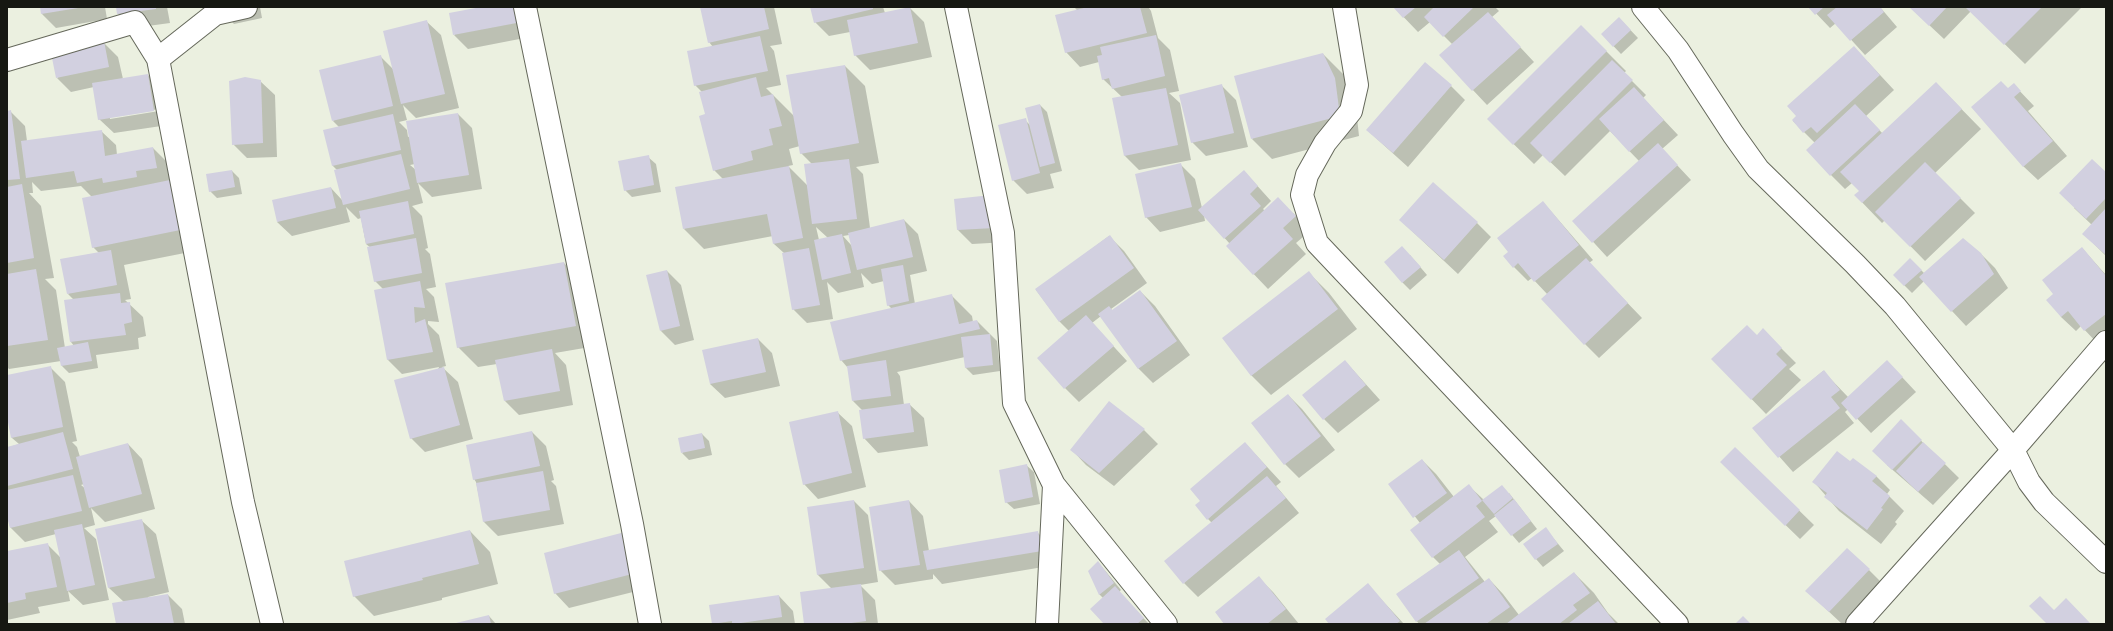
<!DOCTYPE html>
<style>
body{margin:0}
#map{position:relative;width:2113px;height:631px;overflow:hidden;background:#ebf0e0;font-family:Arial,sans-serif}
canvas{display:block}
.frame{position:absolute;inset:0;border:8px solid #161812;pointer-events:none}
</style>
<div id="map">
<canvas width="2113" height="631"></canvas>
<div class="frame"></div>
</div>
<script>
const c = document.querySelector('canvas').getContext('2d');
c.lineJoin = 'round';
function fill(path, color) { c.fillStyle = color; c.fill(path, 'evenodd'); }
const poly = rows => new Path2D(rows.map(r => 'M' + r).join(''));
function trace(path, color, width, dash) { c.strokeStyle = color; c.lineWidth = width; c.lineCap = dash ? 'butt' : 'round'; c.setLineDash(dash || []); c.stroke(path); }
fill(poly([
 [41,7,105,7,107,19,56,28,42,14],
 [117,7,167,7,170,23,133,28,118,14],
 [217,7,260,7,262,18,234,24],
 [487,7,529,7,540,35,468,49,454,35],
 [701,7,774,7,782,44,770,46,774,51,781,85,766,88,795,117,845,66,865,86,879,163,856,167,863,174,870,228,904,220,918,234,927,271,910,275,915,304,952,296,972,316,973,322,977,321,997,341,1000,371,973,375,966,368,965,357,897,372,900,376,904,405,909,404,924,418,928,446,878,453,864,438,862,410,853,401,848,368,841,360,892,309,888,305,884,281,872,284,861,273,864,287,838,293,827,282,833,319,807,323,793,309,784,253,774,244,773,236,704,249,684,229,723,179,714,170,702,92,695,85,713,47,709,42],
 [800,146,801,153,812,164,808,186,788,166,793,165,789,149],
 [816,227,828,238,819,240],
 [849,235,852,246,843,236],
 [811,7,883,7,885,13,910,8,924,22,932,57,870,70,855,55,850,32,829,36,815,22],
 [1074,7,1156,7,1149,8,1151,11,1158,38,1170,50,1179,91,1169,93,1180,103,1191,160,1139,170,1125,156,1122,97,1103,79,1099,62,1080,67,1066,52,1077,10],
 [1394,7,1495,7,1499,11,1492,17,1534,62,1487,105,1440,55,1453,45,1430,22,1418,32],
 [1810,7,1880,7,1897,27,1865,55,1836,23,1830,28],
 [1910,7,2082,7,2025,64,1971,11,1944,39],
 [1619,18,1638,38,1621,54,1602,34],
 [426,21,441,35,459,108,416,118,403,105,407,120,399,122,407,130,408,137,458,114,472,128,482,189,432,197,418,183,423,203,412,206,422,216,428,248,425,249,430,254,436,287,426,289,434,297,439,322,428,321,428,324,439,335,446,366,442,367,458,382,473,439,425,452,411,438,439,367,402,374,388,360,383,289,375,281,371,248,366,244,361,218,358,219,346,207,350,222,292,236,277,222,331,188,342,200,337,170,332,165,339,127,333,121,380,56,393,69],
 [415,164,416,170,410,165],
 [1581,26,1626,71,1624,73,1646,95,1643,98,1678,135,1662,149,1691,180,1607,257,1574,221,1639,161,1610,131,1565,176,1543,155,1534,164,1488,119],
 [103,42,118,57,123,79,148,75,162,89,168,125,114,133,99,119,94,87,71,92,57,78],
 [159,109,159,111,110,119,110,117],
 [1323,54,1343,74,1355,99,1359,136,1272,159,1252,139],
 [1868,62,1894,90,1866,116,1883,134,1936,83,1981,129,1935,173,1975,213,1925,261,1885,220,1882,223,1856,196,1860,191,1852,183,1845,189,1831,175,1815,143,1793,121],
 [260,81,275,95,277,157,247,158,233,144],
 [2014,85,2034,106,2028,111,2067,156,2038,180,2023,166,2008,90],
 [1222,86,1236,100,1248,147,1206,156,1192,142],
 [1451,86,1465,100,1408,167,1367,130],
 [1040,105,1047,112,1062,171,1050,174,1054,188,1027,194,1013,180,1025,120,1030,125],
 [10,111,25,126,27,141,101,131,116,145,117,155,153,148,167,162,205,249,124,265,131,299,125,300,143,317,146,336,138,338,139,349,96,355,98,368,69,373,62,366,61,361,9,369,7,367,7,112],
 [32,182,41,191,81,186,92,197,93,247,99,253,68,294,74,300,65,301,71,342,74,346,65,348,56,290,45,279,54,278,41,206,29,193,33,193],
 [648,157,656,164,661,192,632,197,625,190],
 [1180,164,1195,179,1202,208,1244,171,1271,201,1263,209,1265,211,1293,213,1310,231,1296,243,1306,254,1268,289,1227,246,1230,244,1204,215,1205,221,1160,232,1146,217],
 [232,171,239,178,242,194,217,198,210,191],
 [2106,174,2106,256,2084,234,2092,225,2074,208],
 [955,199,1008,242,972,244,958,230],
 [1543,202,1593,260,1589,263,1642,318,1599,358,1585,344,1548,295,1532,278,1528,281,1514,267,1510,252],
 [1400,220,1477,223,1491,237,1458,274],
 [1109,236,1124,251,1147,283,1111,309,1113,311,1140,291,1155,306,1190,355,1153,383,1138,368,1101,316,1092,323,1127,361,1079,402,1065,388,1069,331,1060,322,1036,290],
 [2082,248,2106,275,2106,339,2099,345,2081,326,2076,331,2061,317,2054,294],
 [1980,253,1995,268,2008,288,1966,326,1924,281,1912,293,1894,275,1910,259,1924,273],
 [1410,255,1427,275,1410,290,1402,282],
 [564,263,584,283,596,346,555,353,566,365,573,405,519,415,505,401,497,364,478,367,458,347],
 [667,271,681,285,694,340,675,345,661,331],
 [1309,273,1329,293,1357,329,1271,395,1251,375],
 [758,339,772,353,780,386,725,398,710,384],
 [1777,344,1796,363,1789,369,1801,380,1766,414,1713,359],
 [1345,361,1380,400,1338,433,1324,419],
 [50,367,65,382,77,441,72,442,77,447,80,457,128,444,142,459,155,509,105,522,91,508,95,525,84,528,96,539,109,600,83,605,68,591,70,601,38,607,40,613,7,620,7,552,47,544,61,558,56,534,25,542,10,527,7,513,7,448,19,444,12,438,7,412,7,376],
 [84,484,86,489,81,485],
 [1823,371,1848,397,1901,376,1916,392,1871,433,1848,409,1845,412,1854,423,1793,472,1754,428],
 [1288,395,1302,409,1335,450,1299,478,1285,464],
 [837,412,852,426,866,487,818,499,804,484],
 [1901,421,1959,478,1933,505,1887,465],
 [1144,430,1158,444,1114,486,1086,465,1072,450],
 [532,432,546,446,554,480,551,481,556,486,564,524,498,536,484,522,476,482,474,479],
 [702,434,709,441,712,455,689,460,682,453],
 [1245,443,1281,482,1276,486,1299,513,1198,597,1184,583,1212,523,1208,519,1202,501],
 [1735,448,1814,525,1800,539,1735,476],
 [1422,460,1436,474,1454,497,1469,486,1484,500,1509,493,1537,529,1519,543,1496,516,1489,521,1498,532,1465,557,1485,582,1489,579,1503,594,1519,615,1574,573,1594,593,1608,613,1619,624,1419,624,1397,594,1440,564,1433,557,1420,523,1390,484],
 [1850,463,1876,476,1890,490,1887,494,1904,511,1895,522,1897,524,1881,544,1839,511,1814,482],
 [1026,465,1034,472,1040,504,1014,509,1006,502],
 [854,501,868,515,878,582,860,585,875,600,878,624,805,624,832,589,817,574],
 [909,501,923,516,929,551,1038,533,1052,547,1055,565,942,584,933,574,933,579,895,585,880,570],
 [141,520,156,534,169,592,148,597,148,598,168,595,182,609,185,624,117,624,124,602,109,588],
 [1545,528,1564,551,1543,567,1536,559],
 [470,531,490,552,498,584,442,598,442,600,374,616,354,596],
 [639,548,649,588,569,608,555,593],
 [1098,562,1121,590,1119,592,1149,624,1106,624,1103,598,1099,594],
 [1869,570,1883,584,1846,624,1842,624,1807,591],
 [1259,578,1273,592,1299,624,1225,624],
 [1368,585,1404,624,1330,624],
 [779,596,793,611,795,624,713,623],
 [489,616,496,624,458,624]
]), '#0003');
fill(poly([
 [40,7,78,7,78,8,41,14],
 [116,7,156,7,156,9,117,14],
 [481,7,524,7,527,21,453,35,449,13],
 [700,7,764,7,769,29,708,43],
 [810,7,873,7,873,9,814,23],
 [910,7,918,43,854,56,847,20],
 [1088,7,1140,7,1147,33,1065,53,1055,15],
 [1393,7,1416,7,1403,18],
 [1434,7,1474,7,1443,37,1424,17],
 [1808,7,1824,7,1815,15],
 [1837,7,1880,7,1884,12,1850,41,1827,15],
 [1909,7,1947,7,1929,26],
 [1965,7,2042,7,2004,45],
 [1488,12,1521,47,1472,91,1439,55],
 [1619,17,1631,30,1613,47,1601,34],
 [427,20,445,94,401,104,383,31],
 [1581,25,1607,51,1513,145,1487,119],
 [1156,35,1165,76,1112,89,1109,78,1102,80,1097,56,1102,55,1100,47],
 [760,36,768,71,694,86,687,51],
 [104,41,109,67,56,78,51,53],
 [1854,46,1880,75,1817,133,1811,127,1803,133,1792,120,1796,116,1787,106],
 [1323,53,1335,78,1340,116,1251,139,1234,76],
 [381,55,393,106,332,121,319,70],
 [1612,60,1633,80,1550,163,1530,143],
 [1425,62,1452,85,1393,153,1366,130],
 [845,65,859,143,800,154,786,75],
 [148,74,154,111,98,120,92,83],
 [245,77,261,80,263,143,232,145,229,81],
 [756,77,761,97,773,94,782,126,769,129,773,145,751,151,753,160,713,171,699,116,705,114,699,92],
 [2001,81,2008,88,2014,83,2021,91,2014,97,2053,141,2023,167,1971,107],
 [1936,82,1962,109,1862,203,1854,195,1859,191,1840,172],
 [1222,84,1234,133,1191,143,1179,95],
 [1634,87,1664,120,1629,152,1599,119],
 [1166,88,1178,145,1124,156,1112,98],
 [1040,104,1055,163,1040,167,1025,108],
 [1855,104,1880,130,1830,176,1806,150],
 [11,110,20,179,7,180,7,111],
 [458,113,469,175,417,183,406,121],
 [393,114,401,150,332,166,323,130],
 [1026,118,1040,173,1012,181,998,125],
 [102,130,105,156,153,147,157,168,136,171,137,177,103,183,102,178,77,183,74,171,26,178,21,141],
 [1658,143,1678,165,1592,243,1572,221],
 [401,154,410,189,343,205,334,170],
 [649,155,654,185,624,191,618,161],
 [849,159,857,219,812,224,804,164],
 [2092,159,2106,172,2106,198,2086,219,2059,193],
 [1925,162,1961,198,1910,247,1875,212],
 [1181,163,1192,207,1145,218,1135,174],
 [789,166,803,238,773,244,767,214,683,229,675,187],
 [232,170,235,187,209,192,206,174],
 [1244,170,1258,186,1250,194,1261,206,1224,239,1198,210],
 [175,179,185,229,92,248,82,198],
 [1433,182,1478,222,1444,260,1399,220],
 [22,184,34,258,7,263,7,187],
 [331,187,336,208,277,222,272,200],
 [991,195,994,228,957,230,954,199],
 [1278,197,1296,216,1283,228,1293,239,1253,275,1226,246],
 [408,201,414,234,366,244,359,211],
 [1543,201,1579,245,1534,282,1518,263,1513,268,1503,256,1508,252,1497,238],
 [2106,208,2106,255,2082,234],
 [904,219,913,257,857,270,848,233],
 [842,234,851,273,822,280,814,240],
 [1110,235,1134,268,1059,322,1035,289],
 [416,238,422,273,374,282,367,247],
 [1963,238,1981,253,1994,274,1951,312,1919,277],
 [1402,246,1421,267,1402,283,1384,262],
 [2082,247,2106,276,2106,314,2084,331,2068,311,2061,317,2046,300,2053,294,2042,280],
 [809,248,820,305,792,310,782,253],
 [111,250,117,285,67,294,60,259],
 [1586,258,1628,303,1584,345,1541,299],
 [1910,258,1922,270,1904,286,1893,275],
 [564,262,576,326,457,348,445,283],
 [903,265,909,301,887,306,881,269],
 [36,269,48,340,7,346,7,274],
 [667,270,680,326,660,331,646,275],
 [1309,271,1338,309,1251,376,1222,338],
 [420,281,425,308,414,307,415,323,425,319,433,352,387,360,374,290],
 [1140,290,1177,341,1138,369,1098,314,1109,306,1112,310],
 [120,293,121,303,130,302,132,322,124,324,126,335,70,342,64,300],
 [952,294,959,324,977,320,980,329,840,361,830,322],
 [1086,315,1114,346,1064,389,1037,358],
 [1747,325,1757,335,1763,328,1782,348,1776,354,1787,365,1751,400,1711,359],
 [990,334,993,365,965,368,961,337],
 [758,338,766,372,710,384,702,350],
 [88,342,92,361,61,366,57,348],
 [552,349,560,391,504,401,495,360],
 [886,360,891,396,852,401,847,366],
 [1345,360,1366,385,1323,420,1302,395],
 [1887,360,1903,377,1856,420,1841,403],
 [51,366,63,427,11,438,7,417,7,375],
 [444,367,460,425,410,439,394,380],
 [1824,370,1840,390,1831,397,1840,408,1778,458,1752,428],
 [1288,394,1321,436,1284,465,1251,423],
 [1109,401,1145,429,1099,473,1070,450],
 [910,403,914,432,863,439,859,410],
 [838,411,852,473,803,485,789,422],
 [1901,419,1922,440,1892,470,1872,451],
 [532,431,540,466,473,480,466,445],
 [63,432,73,469,7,486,7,447],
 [702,433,705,448,681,453,678,438],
 [1245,442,1267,467,1207,520,1195,505,1200,501,1190,489],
 [1923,442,1946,463,1918,492,1896,471],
 [128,443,142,494,89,508,76,457],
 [1735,447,1800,510,1785,526,1720,462],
 [1837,451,1850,461,1853,458,1877,476,1872,481,1890,496,1881,508,1883,509,1867,530,1824,497,1827,493,1812,482],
 [1422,459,1447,493,1413,518,1388,484],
 [1027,464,1033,497,1005,503,999,470],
 [543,471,550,510,483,522,476,483],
 [73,475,82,511,10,528,7,517,7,490],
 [1267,476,1286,498,1183,584,1164,561],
 [1469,484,1482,501,1476,506,1485,517,1432,558,1410,530],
 [1502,485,1513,498,1494,514,1482,500],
 [1514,499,1531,521,1511,536,1494,515],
 [854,500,864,568,817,575,807,507],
 [909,500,920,565,879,571,869,507],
 [142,519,155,578,108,588,95,529],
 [82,524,95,585,67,591,54,530],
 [1546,527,1558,544,1535,560,1523,544],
 [470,530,479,564,422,578,423,580,353,597,344,561],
 [1038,531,1042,551,927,570,923,551],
 [625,532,636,573,554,594,544,553],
 [48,543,57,587,25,593,26,599,7,603,7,551],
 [1847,548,1870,569,1829,612,1805,591],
 [1459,550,1479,578,1416,622,1396,594],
 [1098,561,1114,583,1099,595,1088,571],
 [1574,572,1590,593,1573,605,1577,610,1559,624,1506,624],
 [1259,576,1286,609,1267,624,1224,624,1215,612],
 [1489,578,1510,607,1486,624,1424,624],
 [1368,583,1400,621,1396,624,1329,624,1325,619],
 [861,584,866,621,844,624,804,624,800,592],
 [1115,586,1144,618,1137,624,1104,624,1090,609],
 [168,594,174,624,116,624,112,603],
 [779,595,782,617,734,624,732,624,732,621,712,624,709,605],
 [2040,596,2054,610,2066,598,2091,624,2047,624,2029,606],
 [1598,601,1616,624,1568,624],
 [489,615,491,624,456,624,456,623],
 [1743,616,1751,624,1735,624]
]), '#d2d0e0');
const minor = poly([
 [246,7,215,14,158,59,243,502,272,624],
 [525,7,632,524,650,624],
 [956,7,1003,233,1014,403,1054,485,1166,624],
 [1344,7,1357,85,1351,111,1325,143,1307,175,1302,195,1317,243,1677,624],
 [1643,7,1678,50,1733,134,1758,169,1855,264,1895,306,2013,450,2029,482,2044,502,2106,562],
 [7,60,135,22,158,59],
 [1047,624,1054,485],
 [1857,624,2013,450,2106,342]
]);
trace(minor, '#65685b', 24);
trace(minor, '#fff', 22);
</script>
